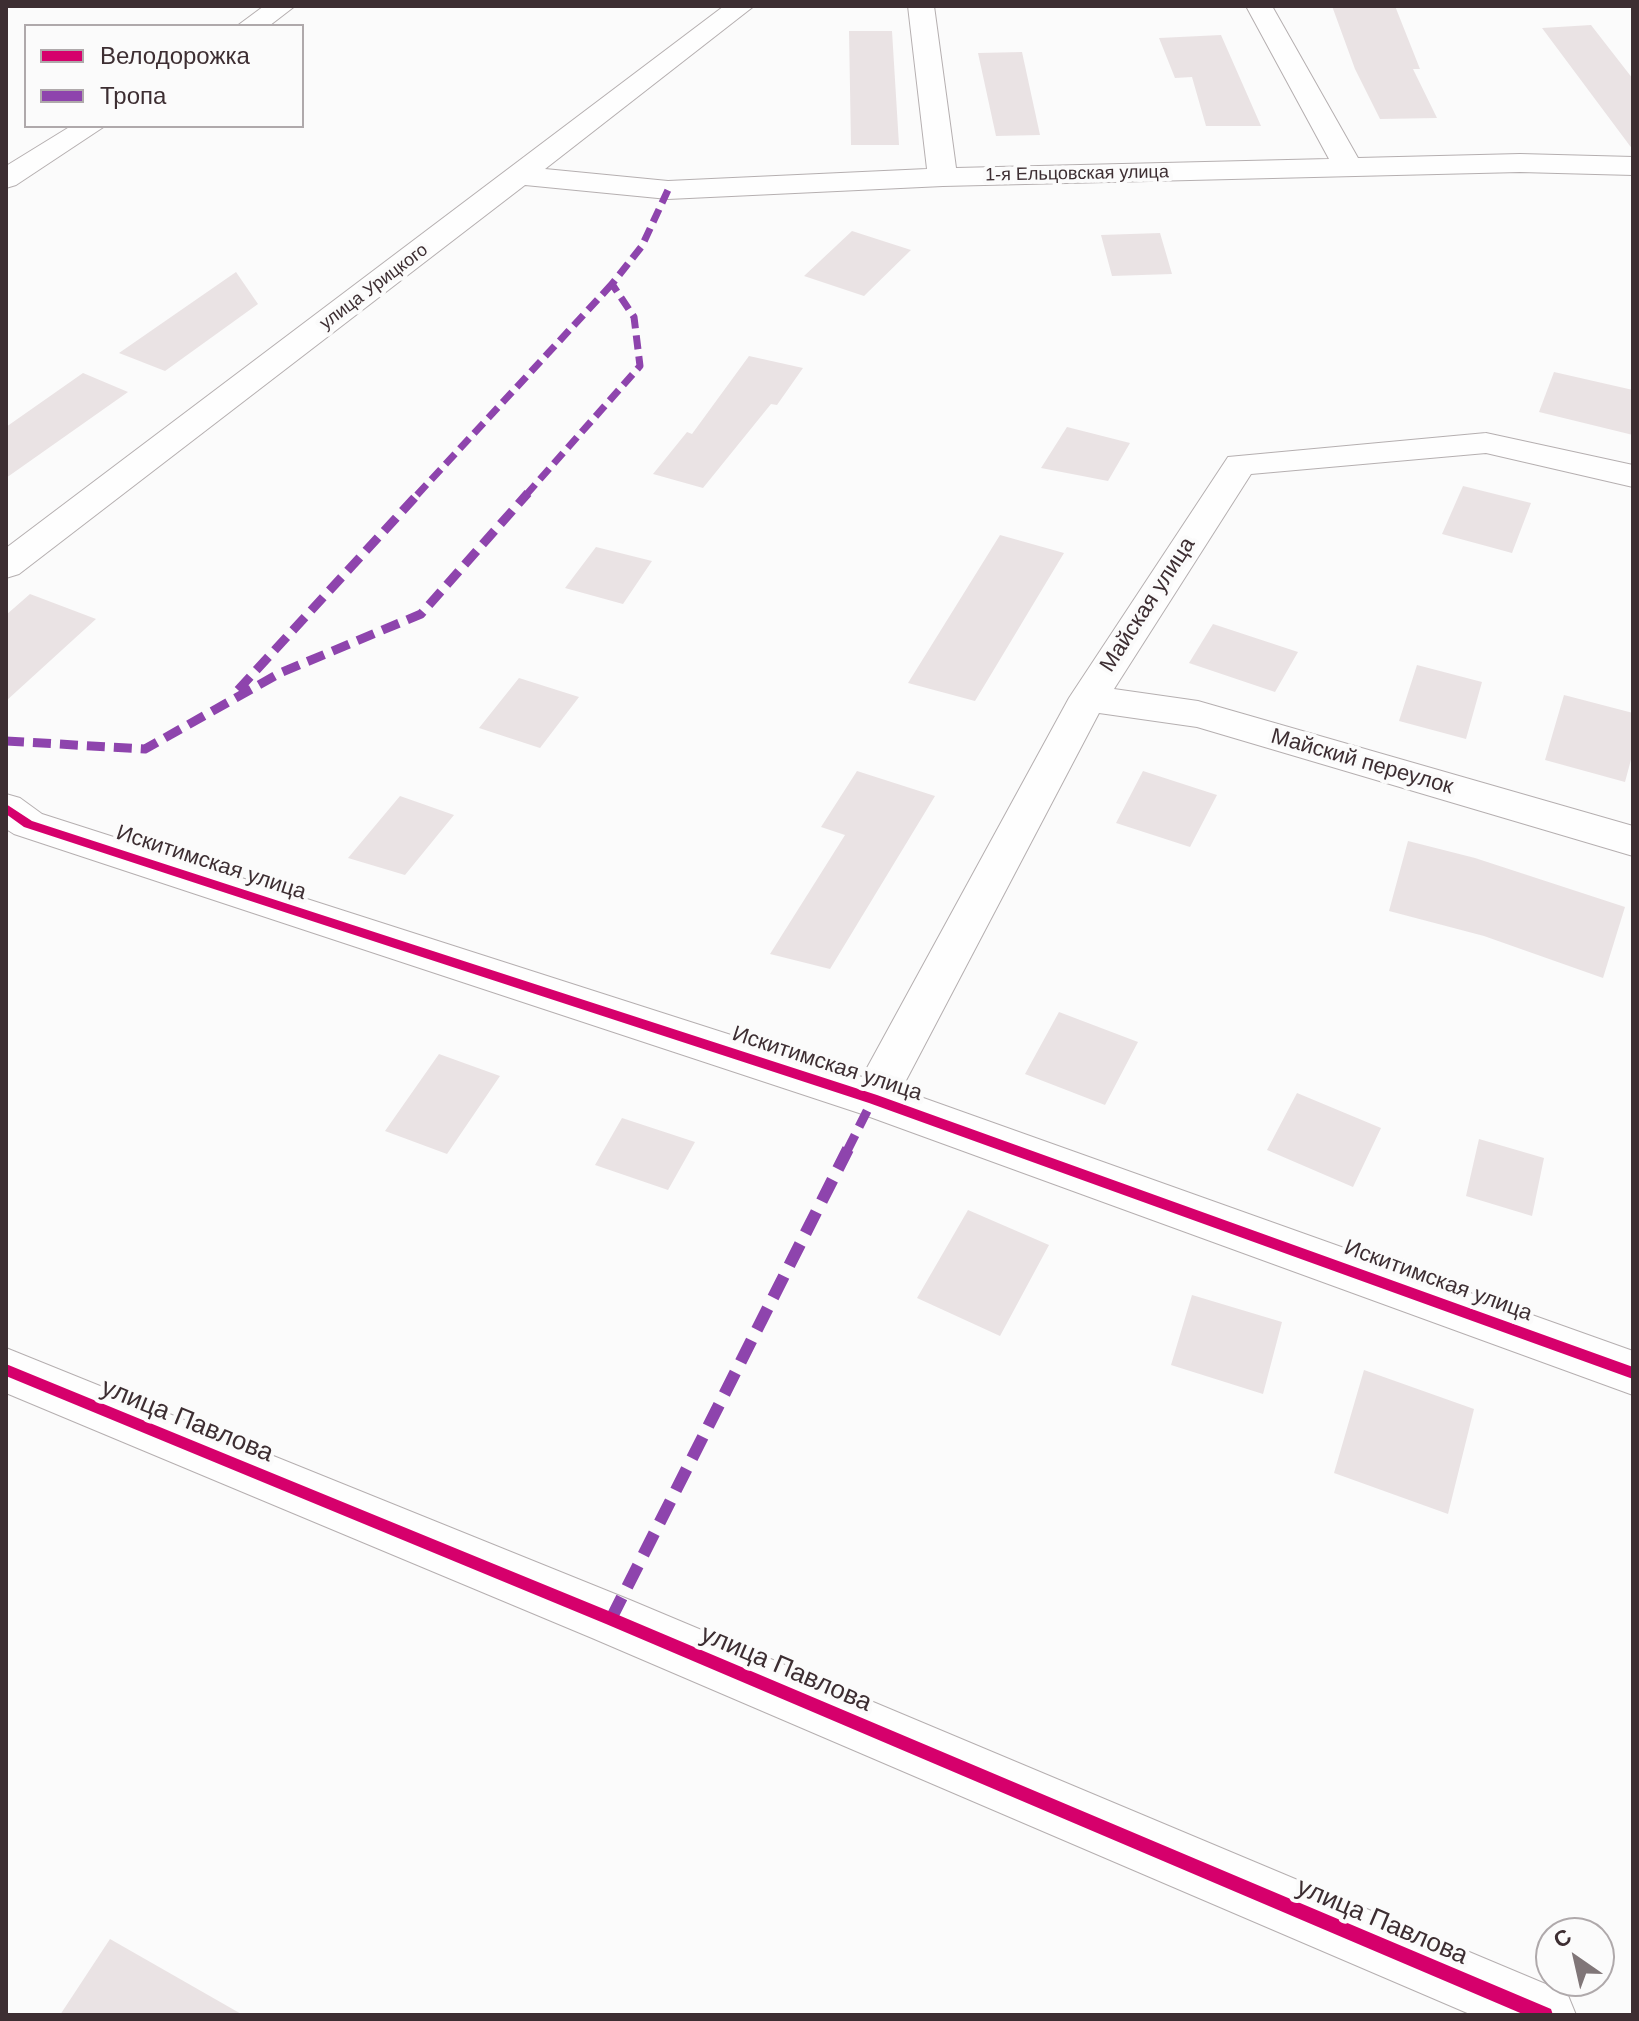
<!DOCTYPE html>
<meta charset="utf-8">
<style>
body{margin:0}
#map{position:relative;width:1639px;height:2021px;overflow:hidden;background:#fbfbfb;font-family:Helvetica,sans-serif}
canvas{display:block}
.frame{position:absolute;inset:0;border:8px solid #3d2e32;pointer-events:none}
.legend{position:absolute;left:24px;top:24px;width:280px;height:104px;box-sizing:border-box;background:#fbfbfb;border:2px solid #afa9ab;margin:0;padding:10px 14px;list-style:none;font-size:24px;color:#3d2e32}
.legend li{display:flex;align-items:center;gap:16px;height:40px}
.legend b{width:40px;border:2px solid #afa9ab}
.north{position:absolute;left:1535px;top:1917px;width:80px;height:80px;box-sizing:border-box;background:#fbfbfb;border:2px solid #afa9ab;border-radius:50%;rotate:326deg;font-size:22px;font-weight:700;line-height:32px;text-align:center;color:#3d2e32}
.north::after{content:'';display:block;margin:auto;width:28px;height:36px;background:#807678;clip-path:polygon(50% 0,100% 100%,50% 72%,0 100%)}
</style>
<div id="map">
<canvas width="1639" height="2021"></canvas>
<div class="frame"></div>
<ul class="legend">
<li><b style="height:10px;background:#d6006c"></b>Велодорожка</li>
<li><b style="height:10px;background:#8e44ad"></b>Тропа</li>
</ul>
<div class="north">С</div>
</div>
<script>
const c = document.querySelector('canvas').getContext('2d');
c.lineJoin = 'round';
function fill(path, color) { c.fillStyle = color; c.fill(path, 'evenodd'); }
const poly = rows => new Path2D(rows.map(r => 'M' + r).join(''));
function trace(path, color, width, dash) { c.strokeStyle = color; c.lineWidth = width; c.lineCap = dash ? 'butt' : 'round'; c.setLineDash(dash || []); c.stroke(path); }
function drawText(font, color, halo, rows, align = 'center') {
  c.font = font + ' Helvetica,sans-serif'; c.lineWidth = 8; c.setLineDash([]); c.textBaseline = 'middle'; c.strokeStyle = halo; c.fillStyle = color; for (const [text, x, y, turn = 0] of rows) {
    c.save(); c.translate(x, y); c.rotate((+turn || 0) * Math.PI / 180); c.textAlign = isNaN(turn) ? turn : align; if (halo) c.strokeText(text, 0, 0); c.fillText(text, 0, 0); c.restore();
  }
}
fill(poly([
 [1332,6,1395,6,1420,69,1413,69,1437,118,1380,119,1355,69],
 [1591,25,1633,79,1633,150,1542,28],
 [849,31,892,31,899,145,851,145],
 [1221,35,1261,126,1206,126,1192,77,1175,78,1159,38],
 [1022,52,1040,135,996,136,978,53],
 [852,231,911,250,864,296,804,276],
 [1160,233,1172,274,1112,276,1101,235],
 [236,272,258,304,165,371,119,353],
 [749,356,803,368,777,405,771,404,703,488,653,474,687,432,692,434],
 [1554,372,1633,390,1633,435,1539,412],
 [83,373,128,392,6,478,6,427],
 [1067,427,1130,443,1108,481,1041,468],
 [1463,486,1531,503,1512,553,1442,534],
 [1000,535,1064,553,975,701,908,683],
 [596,547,652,561,623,604,565,588],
 [30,594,96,619,6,701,6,615],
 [1213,624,1298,652,1275,692,1189,663],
 [1417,665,1482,682,1466,739,1399,721],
 [519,678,579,697,540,748,479,728],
 [1564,695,1633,713,1633,752,1625,782,1545,760],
 [857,771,935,796,830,969,770,954,845,835,821,827],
 [1143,771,1217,795,1190,847,1116,823],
 [400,796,454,815,405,875,348,858],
 [1408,841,1475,858,1625,907,1603,978,1484,936,1389,911],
 [1059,1012,1138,1042,1105,1105,1025,1074],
 [439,1054,500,1076,447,1154,385,1131],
 [1297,1093,1381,1128,1353,1187,1267,1150],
 [622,1118,695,1142,668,1190,595,1165],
 [1479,1139,1544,1158,1532,1216,1466,1196],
 [968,1210,1049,1245,1000,1336,917,1298],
 [1192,1295,1282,1322,1263,1394,1171,1365],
 [1364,1370,1474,1409,1448,1514,1334,1473],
 [110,1939,243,2015,60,2015]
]), '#eae3e4');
const street = poly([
 [264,6,295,6,269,26,237,26,264,6],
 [724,6,754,6,545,169,668,181,927,169,908,6,934,6,956,168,1329,159,1246,6,1272,6,1358,158,1520,154,1633,157,1633,175,1520,172,943,186,668,199,525,185,19,574,6,578,6,548,724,6],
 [71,126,105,126,16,185,6,188,6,166,71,126],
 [1486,433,1633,465,1633,487,1486,453,1251,474,1114,689,1198,701,1633,826,1633,856,1197,727,1099,713,901,1090,1633,1351,1633,1395,859,1113,14,834,6,829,6,794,20,798,42,814,862,1077,1069,698,1228,457,1486,433],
 [6,1348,630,1600,1567,1993,1576,2015,1472,2015,592,1638,6,1393,6,1348]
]);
trace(street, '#b5afb0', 2);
fill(street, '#fefefe');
trace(poly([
 [417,495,612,284],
 [526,495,640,366,634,317,612,284,642,246,668,190]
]), '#8e44ad', 7, [14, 7]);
trace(poly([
 [238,690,419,493],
 [6,741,145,749,280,673,421,614,528,493],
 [847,1151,873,1099]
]), '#8e44ad', 9, [18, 9]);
trace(poly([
 [611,1619,848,1149]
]), '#8e44ad', 12, [24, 12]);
fill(poly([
 [6,804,32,821,877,1095,1633,1367,1633,1379,869,1103,24,827,6,814,6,804],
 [6,1364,616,1614,1551,2009,1553,2015,1525,2015,606,1624,6,1376,6,1364]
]), '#d6006c');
drawText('18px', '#3d2e32', '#fbfbfb', [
 ["1-я Ельцовская улица",1077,174,-1],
 ["улица Урицкого",374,287,-37]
]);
drawText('22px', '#3d2e32', '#fbfbfb', [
 ["Майская улица",1148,605,-57],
 ["Майский переулок",1362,762,16],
 ["Искитимская улица",211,863,18],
 ["Искитимская улица",827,1064,18],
 ["Искитимская улица",1438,1281,20]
]);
drawText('26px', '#3d2e32', '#fbfbfb', [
 ["улица Павлова",187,1421,22],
 ["улица Павлова",786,1669,23],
 ["улица Павлова",1382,1922,23]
]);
</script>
